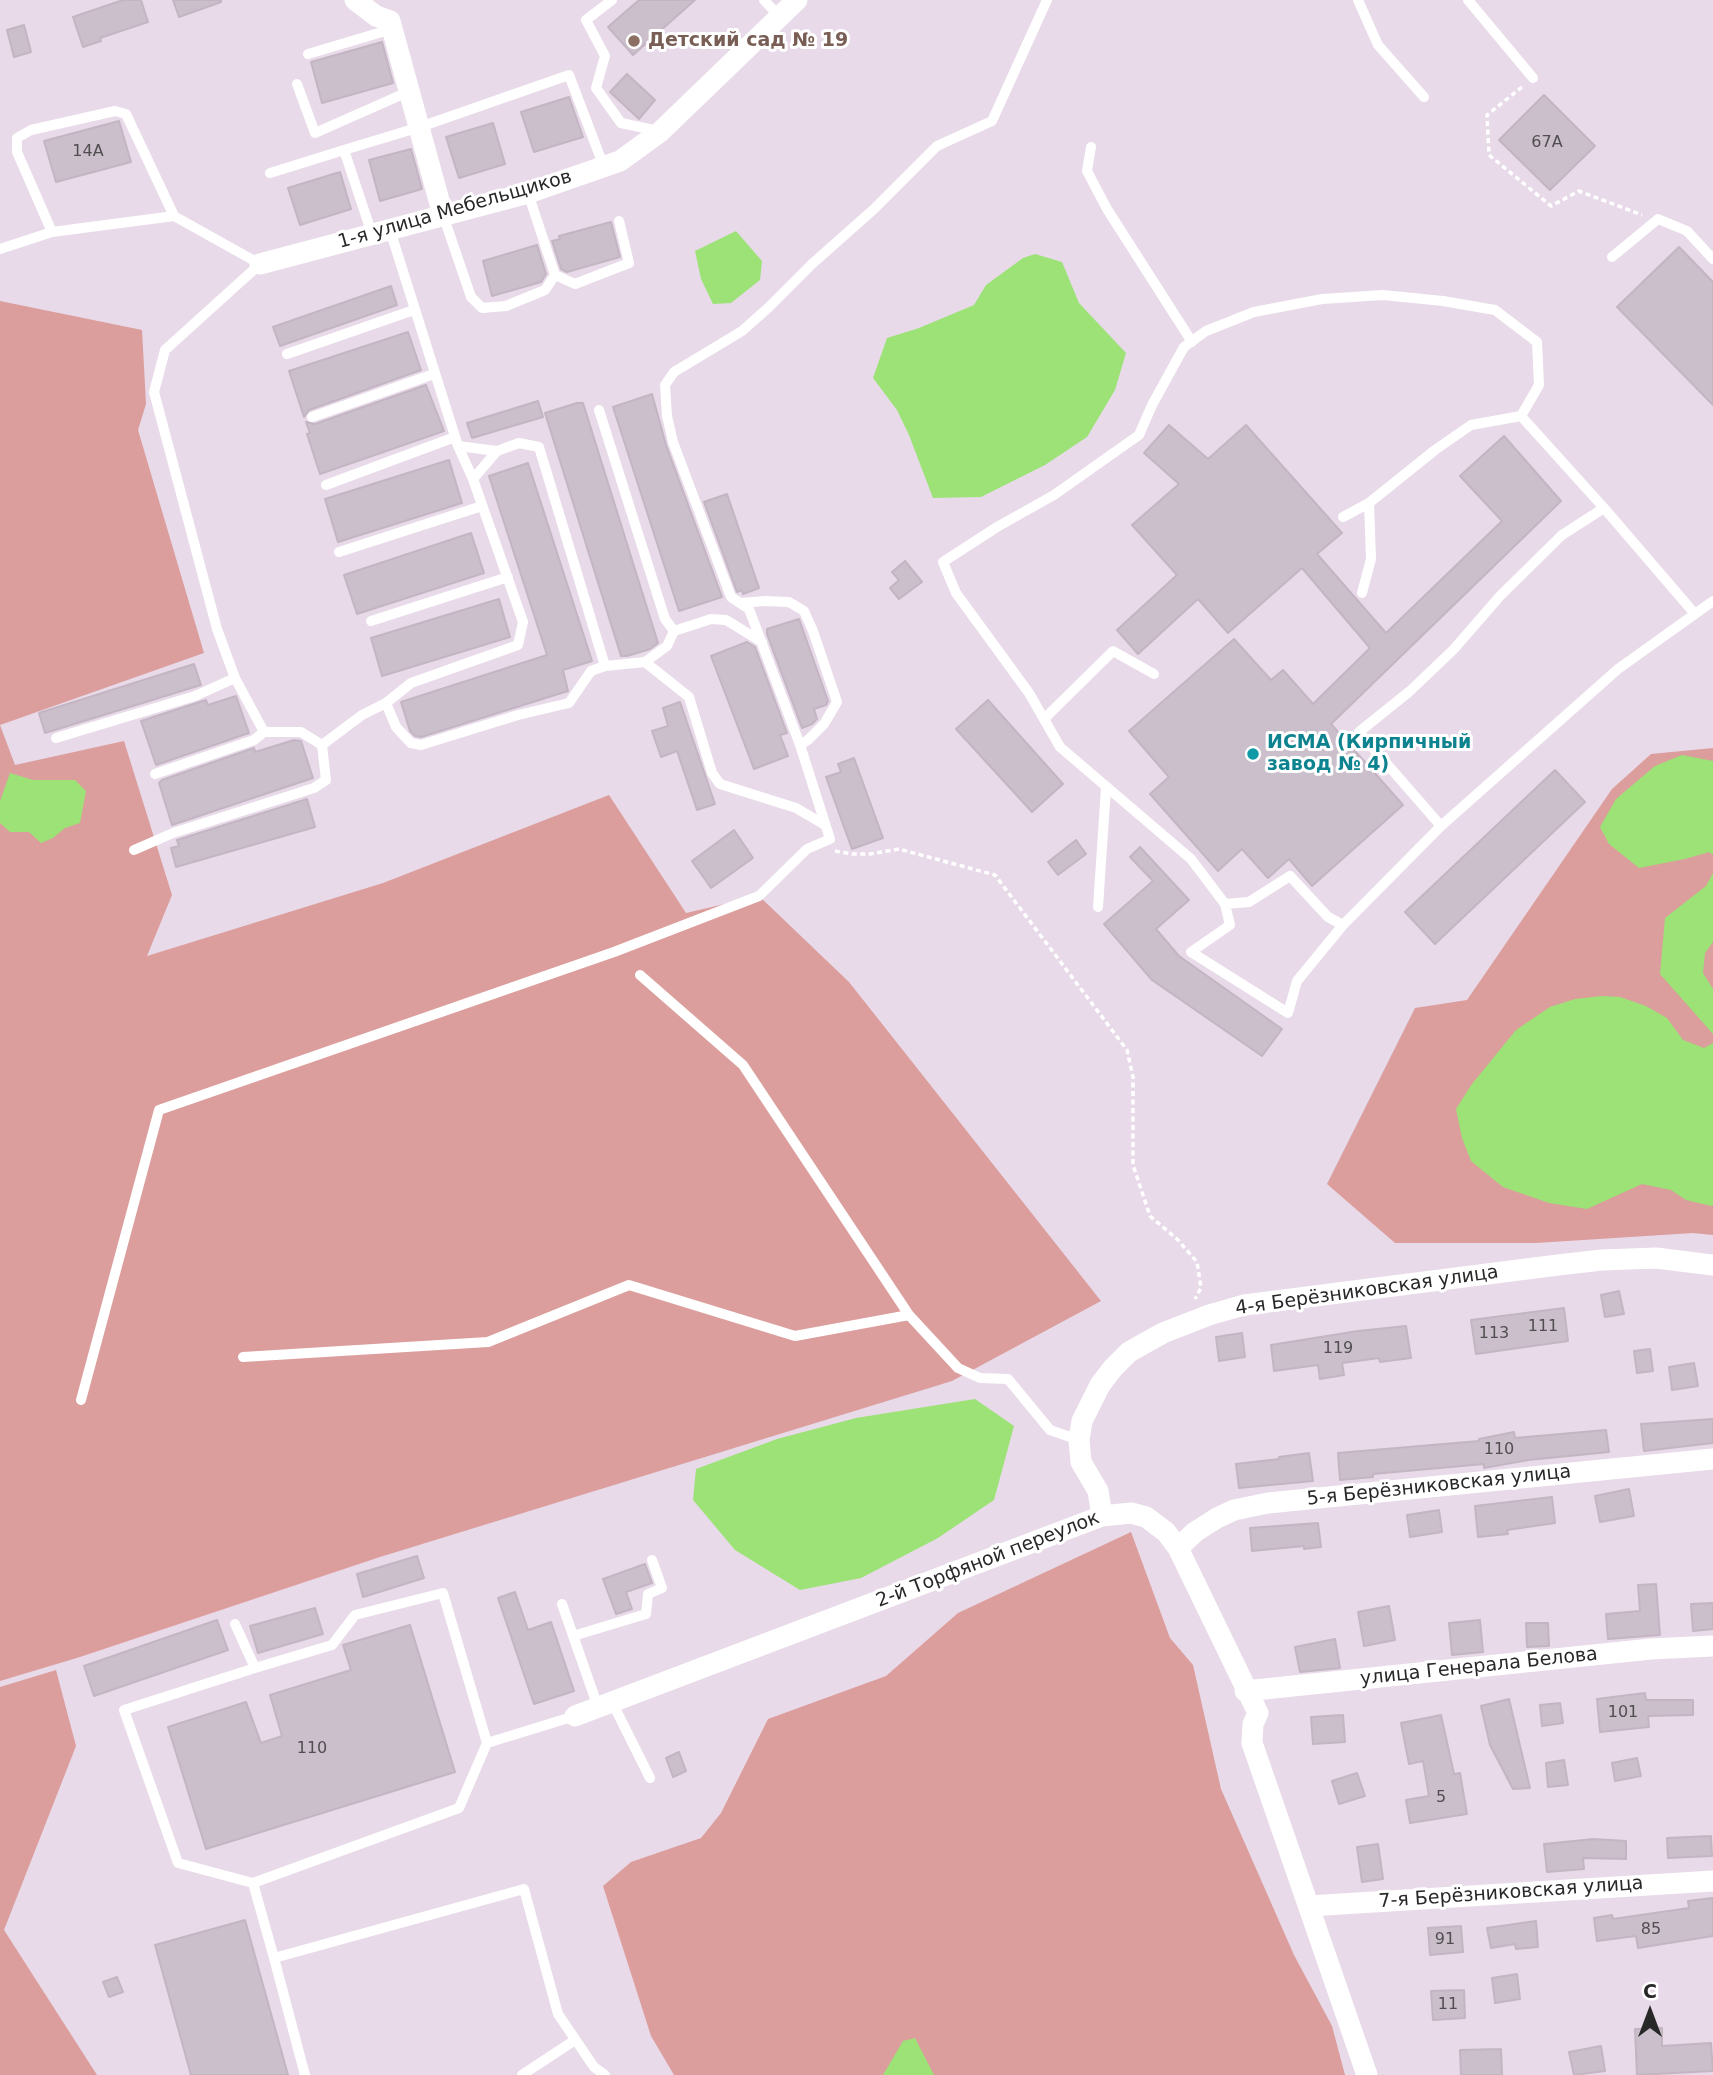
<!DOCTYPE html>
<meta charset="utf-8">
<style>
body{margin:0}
#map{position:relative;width:1713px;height:2075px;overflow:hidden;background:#e8dae9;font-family:"DejaVu Sans",sans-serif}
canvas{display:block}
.north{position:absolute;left:1615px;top:1977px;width:70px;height:70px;-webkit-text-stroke:5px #fff;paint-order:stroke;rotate:0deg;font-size:19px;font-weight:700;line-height:28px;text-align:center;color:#282828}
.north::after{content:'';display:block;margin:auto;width:24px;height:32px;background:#282828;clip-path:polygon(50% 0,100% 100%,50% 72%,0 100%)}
</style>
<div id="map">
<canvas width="1713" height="2075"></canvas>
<div class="north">С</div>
</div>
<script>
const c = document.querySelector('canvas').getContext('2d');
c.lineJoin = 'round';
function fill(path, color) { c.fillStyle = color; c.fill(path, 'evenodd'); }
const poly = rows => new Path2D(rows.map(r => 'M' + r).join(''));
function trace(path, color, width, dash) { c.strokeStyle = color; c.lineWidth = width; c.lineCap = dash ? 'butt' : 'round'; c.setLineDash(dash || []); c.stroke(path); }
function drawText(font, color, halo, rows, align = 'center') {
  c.font = font + ' "DejaVu Sans",sans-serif'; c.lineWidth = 6; c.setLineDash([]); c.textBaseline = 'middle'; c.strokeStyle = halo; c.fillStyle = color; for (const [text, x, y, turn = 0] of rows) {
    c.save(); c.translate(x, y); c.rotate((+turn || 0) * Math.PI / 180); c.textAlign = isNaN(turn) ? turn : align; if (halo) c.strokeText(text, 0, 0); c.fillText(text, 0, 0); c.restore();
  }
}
fill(poly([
 [0,301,142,330,146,404,138,430,204,653,0,725],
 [0,725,15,765,124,741,172,895,147,956,383,883,609,795,686,913,759,896,849,982,1101,1301,952,1381,380,1557,80,1657,0,1681],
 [1713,748,1713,1235,1693,1233,1536,1243,1395,1243,1327,1184,1415,1008,1467,1000,1612,789,1651,754],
 [1131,1532,1170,1638,1193,1665,1221,1789,1294,1955,1332,2026,1345,2075,674,2075,651,2036,603,1886,631,1862,701,1838,721,1813,768,1719,886,1676,958,1613],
 [56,1670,76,1746,4,1930,97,2075,0,2075,0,1687]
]), '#db9e9c');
fill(poly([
 [736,231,762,261,760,280,731,303,713,304,701,279,695,251],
 [1035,254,1062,262,1079,303,1126,353,1115,390,1087,437,1045,465,981,497,933,498,909,435,897,410,873,378,887,338,919,328,974,305,986,285,1023,258],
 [1682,755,1713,761,1713,855,1709,852,1685,859,1639,868,1609,844,1600,827,1616,799,1655,766],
 [10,773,33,780,75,780,86,791,80,823,65,828,53,838,41,843,29,832,10,832,0,823,0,801],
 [1713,873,1713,942,1705,953,1703,973,1713,989,1713,1034,1660,974,1665,918,1706,886],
 [1602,996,1620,997,1646,1006,1667,1018,1683,1040,1704,1048,1713,1043,1713,1205,1711,1206,1686,1200,1671,1190,1642,1184,1587,1209,1549,1203,1503,1187,1471,1161,1462,1138,1456,1109,1472,1084,1516,1030,1550,1007,1575,999],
 [975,1399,1014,1426,994,1500,938,1538,861,1578,800,1590,735,1550,693,1500,696,1469,777,1439,856,1418],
 [915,2038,934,2075,883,2075,903,2041]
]), '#9ce277');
const building = poly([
 [123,0,141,0,148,22,100,38,101,41,83,47,73,17,123,0],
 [173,0,221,0,221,2,179,17,173,0],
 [639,0,695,0,633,55,608,27,639,0],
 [24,25,31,52,14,57,7,30,24,25],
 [382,42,393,83,322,103,311,62,382,42],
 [627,74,655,100,639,119,610,92,627,74],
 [1544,95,1595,146,1550,190,1499,140,1544,95],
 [569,97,583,137,534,152,521,112,569,97],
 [119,121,131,162,56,182,44,141,119,121],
 [493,123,505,164,459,178,446,137,493,123],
 [411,149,422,189,380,201,369,160,411,149],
 [340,172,351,209,300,225,288,188,340,172],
 [611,222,620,257,567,272,561,269,552,241,560,239,559,236,611,222],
 [537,245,546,274,541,282,492,296,483,261,537,245],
 [1679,247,1713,282,1713,405,1617,307,1679,247],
 [391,286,397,305,280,346,273,327,391,286],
 [408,332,421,370,309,410,304,417,289,371,408,332],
 [426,385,444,431,320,474,307,434,310,433,306,422,315,424,426,385],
 [652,394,666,445,722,597,679,611,613,407,652,394],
 [538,401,543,417,472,438,467,423,538,401],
 [577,403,583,403,658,643,650,649,627,656,621,656,545,413,577,403],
 [1169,425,1208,459,1246,425,1342,533,1317,554,1386,633,1502,521,1460,476,1504,436,1561,501,1331,724,1403,805,1312,886,1289,859,1268,878,1242,849,1218,871,1150,794,1169,777,1129,731,1234,639,1271,680,1283,670,1313,704,1370,648,1302,568,1228,633,1198,599,1138,654,1117,630,1177,575,1132,525,1179,484,1144,453,1169,425],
 [449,460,462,503,338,542,325,499,449,460],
 [528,463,592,661,563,670,568,691,421,737,415,736,410,731,401,702,547,655,489,476,528,463],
 [727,494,759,588,743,594,742,590,737,592,704,502,727,494],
 [471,533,484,573,357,614,344,575,471,533],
 [905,561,922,582,899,599,890,588,899,580,892,572,905,561],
 [499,599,510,637,382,676,371,638,499,599],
 [799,619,828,701,826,705,814,709,817,719,812,724,802,728,767,634,767,629,799,619],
 [747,642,755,647,787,733,780,735,788,756,754,769,711,656,747,642],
 [194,664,201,685,45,733,39,713,194,664],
 [236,696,249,733,156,765,141,721,206,700,208,705,236,696],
 [988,700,1063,784,1032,812,956,729,988,700],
 [680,702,715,804,697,810,677,751,661,757,652,731,668,726,663,708,680,702],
 [294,740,301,741,313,778,172,825,159,783,162,780,254,748,255,752,294,740],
 [854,758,883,838,852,849,826,777,841,772,838,764,854,758],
 [1555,770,1585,802,1435,944,1405,912,1555,770],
 [307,799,315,827,176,867,171,848,179,846,177,840,307,799],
 [734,830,753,858,711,888,692,861,734,830],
 [1076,840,1086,854,1058,875,1048,862,1076,840],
 [1140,847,1189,900,1156,929,1179,956,1282,1029,1262,1056,1152,980,1104,924,1153,881,1130,857,1140,847],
 [1619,1291,1624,1314,1605,1317,1601,1295,1619,1291],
 [1564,1308,1568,1341,1476,1354,1471,1320,1564,1308],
 [1406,1326,1411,1358,1380,1362,1379,1358,1342,1363,1344,1375,1320,1379,1318,1365,1274,1371,1271,1345,1358,1331,1406,1326],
 [1242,1333,1245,1357,1219,1361,1216,1337,1242,1333],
 [1650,1349,1653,1371,1637,1373,1634,1351,1650,1349],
 [1694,1363,1698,1386,1672,1390,1669,1367,1694,1363],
 [1713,1419,1713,1443,1644,1451,1641,1424,1713,1419],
 [1606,1430,1609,1452,1528,1460,1484,1468,1484,1464,1373,1474,1373,1477,1340,1480,1338,1453,1479,1441,1479,1439,1514,1432,1515,1438,1606,1430],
 [1309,1453,1313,1481,1239,1488,1236,1464,1279,1459,1279,1457,1309,1453],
 [1629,1489,1634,1516,1600,1522,1595,1496,1629,1489],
 [1552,1497,1555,1523,1507,1530,1508,1534,1478,1537,1475,1506,1552,1497],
 [1439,1510,1442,1532,1410,1537,1407,1515,1439,1510],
 [1318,1523,1321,1547,1304,1549,1304,1546,1252,1551,1250,1528,1318,1523],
 [417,1556,424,1578,363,1597,357,1574,417,1556],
 [645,1564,652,1583,626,1592,632,1609,616,1614,603,1579,645,1564],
 [1656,1584,1660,1635,1608,1639,1606,1614,1640,1611,1638,1585,1656,1584],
 [515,1592,528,1630,551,1622,574,1691,534,1704,498,1598,515,1592],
 [1713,1603,1713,1629,1693,1631,1691,1604,1713,1603],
 [1389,1606,1395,1640,1364,1646,1358,1612,1389,1606],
 [315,1608,323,1634,258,1653,250,1626,315,1608],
 [217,1620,228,1650,94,1696,84,1666,217,1620],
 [1480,1620,1483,1652,1452,1655,1449,1623,1480,1620],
 [1526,1623,1548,1623,1549,1646,1527,1647,1526,1623],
 [410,1625,455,1772,206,1849,168,1727,246,1702,261,1743,282,1736,270,1695,351,1670,343,1645,410,1625],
 [1335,1639,1340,1668,1300,1672,1295,1647,1335,1639],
 [1645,1693,1646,1700,1693,1700,1693,1715,1648,1716,1649,1727,1600,1732,1597,1699,1645,1693],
 [1509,1699,1530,1788,1513,1789,1490,1745,1481,1706,1509,1699],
 [1560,1703,1563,1723,1542,1726,1540,1705,1560,1703],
 [1343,1715,1345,1742,1313,1744,1311,1717,1343,1715],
 [1441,1715,1454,1774,1460,1773,1467,1814,1410,1823,1406,1800,1429,1796,1423,1761,1409,1764,1401,1723,1441,1715],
 [679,1752,686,1771,673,1777,666,1758,679,1752],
 [1637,1758,1641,1776,1615,1781,1612,1763,1637,1758],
 [1564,1760,1568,1785,1548,1787,1546,1763,1564,1760],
 [1357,1773,1365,1796,1339,1804,1332,1781,1357,1773],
 [1711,1836,1712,1856,1668,1858,1667,1838,1711,1836],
 [1594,1839,1626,1841,1626,1859,1583,1858,1584,1869,1547,1872,1544,1844,1594,1839],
 [1378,1844,1383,1879,1362,1882,1357,1847,1378,1844],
 [1713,1898,1713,1936,1638,1948,1636,1936,1597,1941,1594,1918,1612,1915,1613,1919,1689,1908,1688,1901,1713,1898],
 [245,1920,288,2075,191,2075,155,1945,245,1920],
 [1536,1921,1538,1947,1516,1949,1515,1944,1491,1948,1487,1928,1536,1921],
 [1461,1926,1463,1952,1430,1955,1428,1928,1461,1926],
 [1517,1974,1520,1999,1495,2003,1492,1978,1517,1974],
 [117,1977,123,1992,109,1997,103,1982,117,1977],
 [1464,1990,1465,2018,1433,2020,1431,1991,1464,1990],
 [1662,2028,1662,2046,1711,2043,1713,2071,1637,2075,1635,2029,1662,2028],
 [1601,2046,1605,2071,1574,2075,1569,2052,1601,2046],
 [1501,2049,1502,2075,1461,2075,1460,2050,1501,2049]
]);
fill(building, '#cbbfcb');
trace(building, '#c4b5c3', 2);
trace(poly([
 [1522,87,1487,115,1489,155,1551,206,1579,191,1642,215],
 [835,851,852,854,870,854,899,849,995,875,1127,1050,1133,1077,1133,1165,1150,1216,1178,1240,1197,1262,1201,1288,1195,1299]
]), '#fff', 3.5, [5, 3.5]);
trace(poly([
 [612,0,586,20,605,56,596,88,621,123,659,131],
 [764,0,779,16],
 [1358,0,1378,45,1424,97],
 [1468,0,1533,78],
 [308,54,392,29],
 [297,84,315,133,410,91],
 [1091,147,1087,171,1107,209,1192,342],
 [270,173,344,150],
 [443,215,471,297,482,308,506,306,545,290,555,275,528,193],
 [390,230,458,446,473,479,523,622,518,645,411,683,386,703,396,727,411,743,421,745,518,715,569,703,591,671,605,666,645,662],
 [52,232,17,152,17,138,31,130,115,111,126,114,174,216,260,264,165,350,154,392,217,629,235,678,264,732,301,732,322,745],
 [372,234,344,150,420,127,569,75,604,167],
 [0,249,52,232,174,216],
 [1612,257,1658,219,1687,231,1713,259],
 [555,275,575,284,629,263,619,221],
 [287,354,414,310],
 [599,410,665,619,674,631],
 [312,417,434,374],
 [458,446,497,451],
 [473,479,497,451,519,443,539,447,605,666],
 [326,485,455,437],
 [1604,508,1695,614],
 [1343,517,1369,503,1435,450,1471,425,1521,416,1604,508,1562,535,1500,596,1454,649,1410,691,1359,732,1441,826,1618,669,1713,601],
 [339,552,482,506],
 [1362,593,1371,559,1369,503],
 [741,603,765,601,789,602,804,611,813,631,837,702,824,724,808,740,800,745],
 [371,621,508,577],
 [762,642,726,620,711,619,674,631,667,646,645,662,689,697,712,773,720,784,796,808,825,825],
 [1044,719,1113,651,1154,674],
 [56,738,195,696,235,678],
 [155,774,254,740,264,732],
 [134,850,173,833,314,788,326,780,322,745,362,715,386,703],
 [1225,904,1191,859,1060,747,1029,693,956,593,943,562,997,527,1054,495,1139,435,1152,405,1184,347,1206,331,1254,312,1322,299,1383,295,1443,301,1495,310,1537,342,1539,385,1521,416],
 [1098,907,1106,788],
 [1343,925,1297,981,1288,1013,1191,952,1230,925,1225,904,1249,902,1290,876,1328,917,1343,925,1441,826],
 [640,975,743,1065,909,1315,958,1368,980,1378,1008,1379,1050,1430,1079,1440],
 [243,1357,488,1342,629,1285,795,1336,909,1315],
 [81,1400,159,1110,614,952,759,896,807,849,830,839,800,745,749,609,731,597,673,442,667,416,665,385,674,372,742,331,768,308,812,264,874,209,937,146,992,121,1047,0],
 [562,1604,598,1707],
 [235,1624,255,1668,124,1710,178,1863,253,1883,274,1958,524,1889,558,2014,594,2067,605,2075],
 [573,1636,646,1614,648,1594,662,1588,652,1560],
 [255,1668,332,1645,355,1615,443,1593,487,1743,575,1716],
 [612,1702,650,1778],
 [253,1883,459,1808,487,1743],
 [274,1958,305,2075],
 [522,2075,575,2040]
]), '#fff', 10);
trace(poly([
 [355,0,376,16,390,21,443,215],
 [260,264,528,193,620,161,660,132,797,0],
 [1102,1516,1098,1491,1081,1462,1079,1440,1082,1421,1100,1385,1113,1368,1129,1352,1163,1333,1209,1315,1244,1305,1558,1265,1602,1260,1656,1258,1713,1265],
 [1178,1548,1195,1532,1217,1518,1234,1510,1268,1503,1713,1459],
 [1245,1691,1651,1649,1713,1646],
 [575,1716,1102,1516,1131,1513,1146,1517,1166,1532,1178,1548,1258,1713,1253,1724,1252,1743,1367,2075],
 [1309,1906,1713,1881]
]), '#fff', 21);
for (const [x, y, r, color] of [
 [634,41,7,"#8d6e63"],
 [1253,754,7,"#0f9aa8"]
]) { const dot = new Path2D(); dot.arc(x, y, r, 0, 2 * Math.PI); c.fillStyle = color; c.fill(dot); trace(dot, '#fff', 2.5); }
drawText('16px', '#514e51', null, [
 ["67А",1547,143],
 ["14А",88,152],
 ["111",1543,1327],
 ["113",1494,1334],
 ["119",1338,1349],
 ["110",1499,1450],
 ["101",1623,1713],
 ["110",312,1749],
 ["5",1441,1798],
 ["85",1651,1930],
 ["91",1445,1940],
 ["11",1448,2005]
]);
drawText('bold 19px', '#785e54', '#fff', [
 ["Детский сад № 19",648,41]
], 'left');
drawText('19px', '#282828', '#fff', [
 ["1-я улица Мебельщиков",455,210,-16],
 ["4-я Берёзниковская улица",1367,1291,-8],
 ["5-я Берёзниковская улица",1439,1486,-6],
 ["2-й Торфяной переулок",988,1560,-21],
 ["улица Генерала Белова",1479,1667,-6],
 ["7-я Берёзниковская улица",1511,1893,-4]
]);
drawText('bold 19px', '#0d838f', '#fff', [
 ["ИСМА (Кирпичный",1267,743],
 ["завод № 4)",1267,765]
], 'left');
</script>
